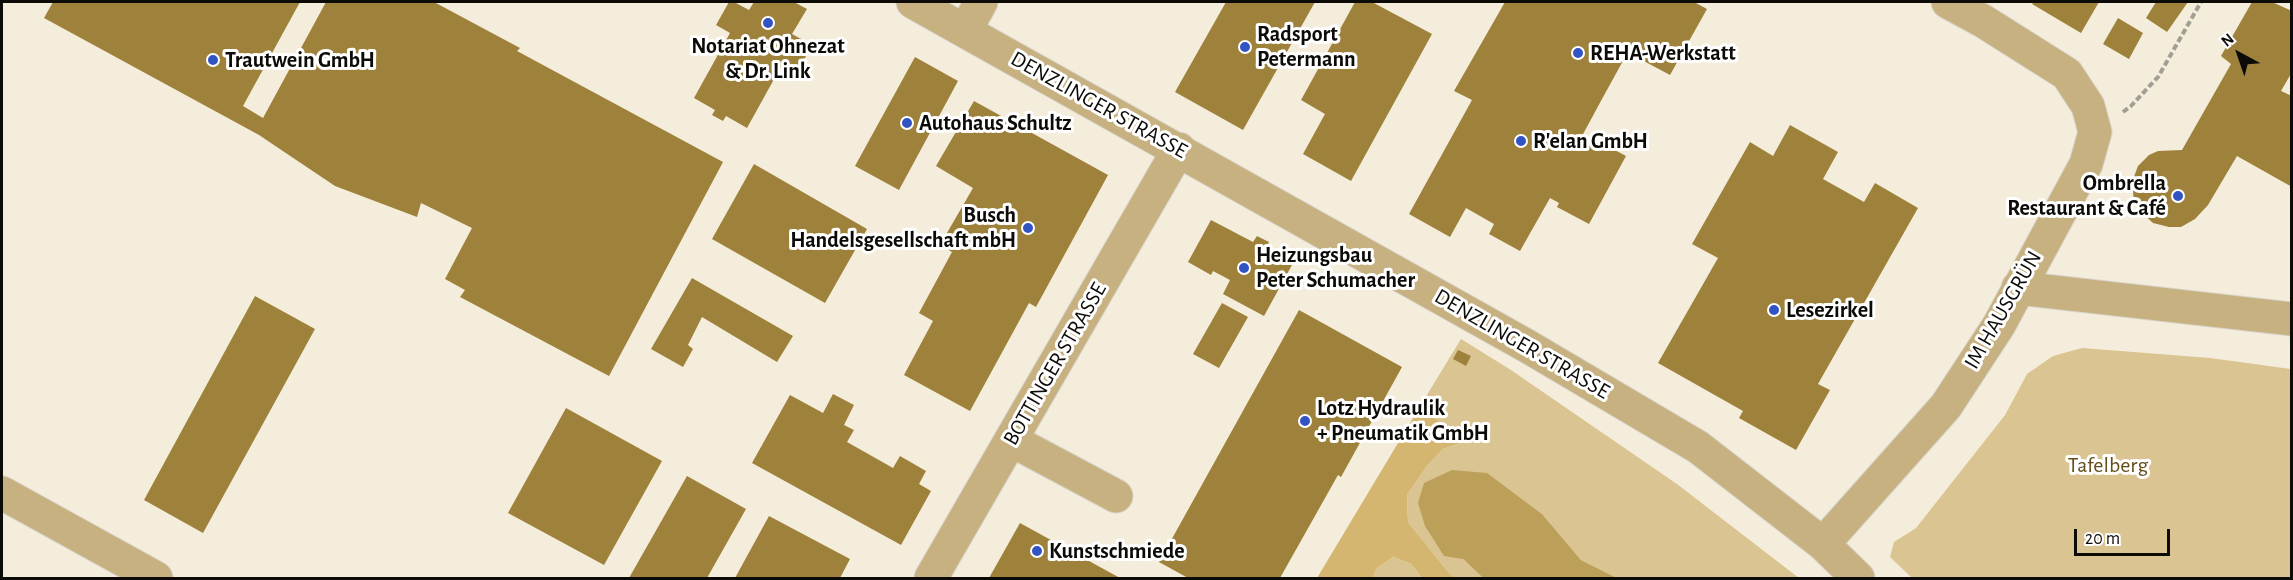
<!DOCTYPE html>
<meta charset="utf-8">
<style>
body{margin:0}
#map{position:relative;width:2293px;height:580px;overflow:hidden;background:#fefaef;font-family:"Alegreya Sans",sans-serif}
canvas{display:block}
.frame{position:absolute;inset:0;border:3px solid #0d0b08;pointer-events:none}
.north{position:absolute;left:2209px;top:24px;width:60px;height:60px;-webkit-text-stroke:4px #fff;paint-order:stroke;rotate:320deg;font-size:16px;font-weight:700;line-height:24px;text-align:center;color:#0d0b08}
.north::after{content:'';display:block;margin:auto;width:21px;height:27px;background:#0d0b08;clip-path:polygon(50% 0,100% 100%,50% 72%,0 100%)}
.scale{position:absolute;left:2074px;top:529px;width:96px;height:27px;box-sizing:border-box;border:3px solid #0d0b08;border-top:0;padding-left:8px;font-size:18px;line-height:21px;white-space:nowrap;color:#0d0b08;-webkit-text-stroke:4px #fff;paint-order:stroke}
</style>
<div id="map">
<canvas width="2293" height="580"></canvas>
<div class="frame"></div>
<div class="north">N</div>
<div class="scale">20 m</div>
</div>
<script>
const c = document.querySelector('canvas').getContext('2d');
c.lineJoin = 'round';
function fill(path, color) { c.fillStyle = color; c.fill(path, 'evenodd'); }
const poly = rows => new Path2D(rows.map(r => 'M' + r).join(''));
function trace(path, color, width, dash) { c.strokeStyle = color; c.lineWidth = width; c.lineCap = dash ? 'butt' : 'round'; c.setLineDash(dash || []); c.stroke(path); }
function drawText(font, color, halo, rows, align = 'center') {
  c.font = font + ' "Alegreya Sans",sans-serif'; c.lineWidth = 6; c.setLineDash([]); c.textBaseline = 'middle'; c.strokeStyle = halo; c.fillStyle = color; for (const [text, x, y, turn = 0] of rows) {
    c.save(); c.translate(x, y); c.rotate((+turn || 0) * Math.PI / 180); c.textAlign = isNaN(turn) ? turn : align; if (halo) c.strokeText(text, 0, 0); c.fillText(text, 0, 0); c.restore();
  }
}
fill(poly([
 [2,2,2291,2,2291,369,2274,367,2027,374,2005,415,1936,503,1916,528,1894,542,1891,557,1912,578,1799,578,1677,484,1511,370,1461,340,1317,578,2,578]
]), '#f5eddb');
fill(poly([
 [1461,339,1511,370,1677,484,1799,578,1617,578,1581,560,1543,515,1463,559,1483,578,1456,578,1450,574,1408,522,1407,495,1427,466,1443,449,1469,440,1419,408],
 [2082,348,2210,358,2291,369,2291,578,1912,578,1890,557,1894,542,1916,528,2005,415,2027,374,2053,356],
 [1393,557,1411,564,1422,578,1373,578,1376,569]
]), '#dac491');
fill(poly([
 [1419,408,1469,440,1443,449,1427,466,1407,495,1408,522,1450,574,1456,578,1422,578,1411,564,1393,557,1376,569,1373,578,1317,578]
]), '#d4b670');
fill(poly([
 [1452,470,1487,473,1543,515,1581,560,1617,578,1483,578,1463,559,1444,556,1425,526,1418,503,1424,483]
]), '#bc9f59');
fill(poly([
 [53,2,300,2,243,106,263,118,326,2,434,2,520,48,517,51,723,162,609,376,460,297,465,290,445,279,472,228,421,203,417,217,335,186,259,135,44,18],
 [729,2,734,2,749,10,754,2,794,2,807,9,792,34,812,45,798,71,783,63,747,128,726,116,723,121,712,115,715,110,694,98,730,33,716,25],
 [1226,2,1315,2,1243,130,1175,92],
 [1355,2,1372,2,1432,34,1351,181,1303,154,1325,114,1301,100],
 [1505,2,1694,2,1707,9,1670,75,1640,59,1641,57,1629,50,1602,99,1582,136,1594,142,1596,140,1626,156,1589,224,1557,207,1559,203,1550,198,1520,251,1489,234,1494,224,1466,208,1450,237,1409,214,1472,100,1454,91],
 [2034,2,2099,2,2081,33,2032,4],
 [2156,2,2188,2,2167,32,2146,18],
 [2252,2,2272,2,2292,11,2292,72,2281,91,2292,96,2292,187,2237,156,2208,205,2195,219,2181,227,2169,227,2153,223,2138,209,2134,201,2132,182,2138,166,2149,155,2158,151,2182,150,2231,64,2221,56],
 [2118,18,2143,33,2129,59,2103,44],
 [915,57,958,81,899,190,855,166],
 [974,101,1108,175,1036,307,1029,303,970,411,904,375,933,321,919,313,952,252,940,245,973,188,936,166],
 [1790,125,1838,152,1823,179,1864,202,1875,183,1918,208,1818,384,1830,390,1796,450,1739,418,1743,411,1658,363,1718,258,1692,244,1750,142,1773,156],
 [754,164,867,229,825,303,712,239],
 [1211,220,1253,242,1257,236,1269,242,1265,250,1292,265,1264,316,1223,294,1230,280,1213,271,1211,275,1188,262],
 [692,278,793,336,777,362,702,317,688,345,693,349,683,367,651,349],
 [255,296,315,329,203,533,144,500],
 [1222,303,1248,317,1219,368,1193,354],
 [1299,310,1402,367,1341,477,1338,475,1280,578,1188,578,1159,562],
 [1458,350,1471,356,1466,366,1453,359],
 [833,394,854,405,844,425,854,430,847,442,893,468,900,456,926,471,919,484,931,491,901,545,752,463,790,395,823,413],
 [566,408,662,461,604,565,508,513],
 [687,476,746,509,707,578,629,578],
 [769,516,850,559,840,578,735,578],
 [1020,523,1120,578,989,578]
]), '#9e813b');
const minor = poly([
 [913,2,1527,346,1698,447,1823,544,1858,578],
 [965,31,981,2],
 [2018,288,2292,319],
 [1011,440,1116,496],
 [2,493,156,578],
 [1823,544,1946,406,1999,325,2086,164,2095,132,2088,106,2067,74,1983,21,1948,2],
 [931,578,1179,149]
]);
trace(minor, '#d7d4ca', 35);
trace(poly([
 [2123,112,2131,106,2158,77,2201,2]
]), '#a19e96', 4, [6, 3]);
trace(minor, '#c7b180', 33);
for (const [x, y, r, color] of [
 [768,23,6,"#3253c4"],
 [1245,47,6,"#3253c4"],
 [1578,53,6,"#3253c4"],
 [213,60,6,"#3253c4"],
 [907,123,6,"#3253c4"],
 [1521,141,6,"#3253c4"],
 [2178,196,6,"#3253c4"],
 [1028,228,6,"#3253c4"],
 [1244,268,6,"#3253c4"],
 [1774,310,6,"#3253c4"],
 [1305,421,6,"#3253c4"],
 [1037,551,6,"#3253c4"]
]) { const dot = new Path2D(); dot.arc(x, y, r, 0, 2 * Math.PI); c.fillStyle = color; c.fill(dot); trace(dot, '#fff', 2); }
drawText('bold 22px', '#0d0b08', '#fff', [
 ["Radsport",1257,34],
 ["Petermann",1257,59],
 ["Notariat Ohnezat",768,46,"center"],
 ["& Dr. Link",768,71,"center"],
 ["REHA-Werkstatt",1590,53],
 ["Trautwein GmbH",225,60],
 ["Autohaus Schultz",919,123],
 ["R'elan GmbH",1533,141],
 ["Ombrella",2166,183,"right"],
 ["Restaurant & Café",2166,208,"right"],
 ["Busch",1016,215,"right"],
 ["Handelsgesellschaft mbH",1016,240,"right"],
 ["Heizungsbau",1256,255],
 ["Peter Schumacher",1256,280],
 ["Lesezirkel",1786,310],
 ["Lotz Hydraulik",1317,408],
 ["+ Pneumatik GmbH",1317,433],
 ["Kunstschmiede",1049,551]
], 'left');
drawText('22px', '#0d0b08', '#fff', [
 ["DENZLINGER STRASSE",1099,105,29],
 ["IM HAUSGRÜN",2003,310,-60],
 ["DENZLINGER STRASSE",1522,344,30],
 ["BOTTINGER STRASSE",1055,364,-60]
]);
drawText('22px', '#634e19', '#fff', [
 ["Tafelberg",2108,465]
]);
</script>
